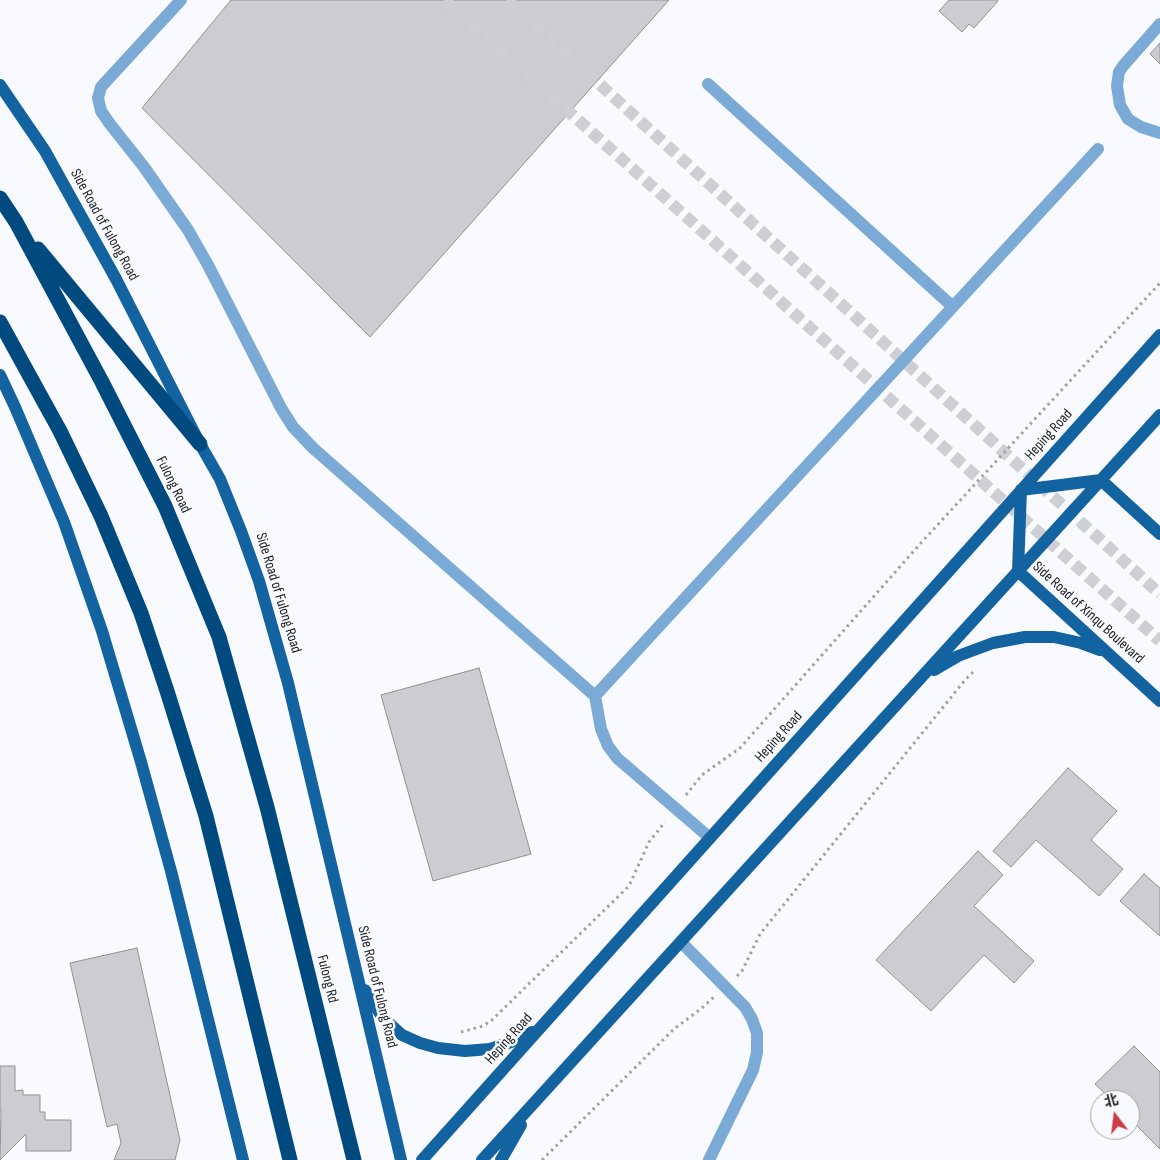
<!DOCTYPE html>
<meta charset="utf-8">
<style>
body{margin:0}
#map{position:relative;width:1160px;height:1160px;overflow:hidden;background:#f8faff;font-family:"Sofia Sans Condensed","Noto Sans SC",sans-serif}
canvas{display:block}
.north{position:absolute;left:1090px;top:1090px;width:50px;height:50px;box-sizing:border-box;background:#f8faff;border:1px solid #a2a4a8;border-radius:50%;rotate:345deg;font-size:14px;font-weight:700;line-height:20px;text-align:center;color:#222325}
.north::after{content:'';display:block;margin:auto;width:18px;height:22px;background:#cd3d45;clip-path:polygon(50% 0,100% 100%,50% 72%,0 100%)}
</style>
<div id="map">
<canvas width="1160" height="1160"></canvas>
<div class="north">北</div>
</div>
<script>
const c = document.querySelector('canvas').getContext('2d');
c.lineJoin = 'round';
function fill(path, color) { c.fillStyle = color; c.fill(path, 'evenodd'); }
const poly = rows => new Path2D(rows.map(r => 'M' + r).join(''));
function trace(path, color, width, dash) { c.strokeStyle = color; c.lineWidth = width; c.lineCap = dash ? 'butt' : 'round'; c.setLineDash(dash || []); c.stroke(path); }
function drawText(font, color, halo, rows, align = 'center') {
  c.font = font + ' "Sofia Sans Condensed",sans-serif'; c.lineWidth = 5; c.setLineDash([]); c.textBaseline = 'middle'; c.strokeStyle = halo; c.fillStyle = color; for (const [text, x, y, turn = 0] of rows) {
    c.save(); c.translate(x, y); c.rotate((+turn || 0) * Math.PI / 180); c.textAlign = isNaN(turn) ? turn : align; if (halo) c.strokeText(text, 0, 0); c.fillText(text, 0, 0); c.restore();
  }
}
const building = poly([
 [231,0,669,0,370,337,142,108,231,0],
 [949,0,997,0,998,1,974,28,969,24,962,32,939,11,949,0],
 [1160,43,1160,64,1150,54,1160,43],
 [479,668,531,854,433,881,381,695,479,668],
 [1068,768,1117,811,1091,840,1123,869,1099,896,1036,840,1011,867,993,851,1068,768],
 [978,851,1003,875,974,906,1034,961,1014,983,984,955,931,1011,876,960,978,851],
 [1144,874,1160,888,1160,936,1120,901,1144,874],
 [137,948,180,1140,175,1160,114,1160,121,1143,117,1124,107,1127,70,963,137,948],
 [1134,1046,1160,1072,1160,1149,1130,1119,1130,1100,1112,1100,1095,1084,1134,1046],
 [0,1066,15,1066,15,1091,23,1090,23,1095,40,1095,40,1112,45,1112,45,1120,71,1120,71,1151,26,1151,26,1134,0,1160,1,1110,0,1110,0,1066]
]);
fill(building, '#ccccd1');
trace(building, '#919196', 1);
trace(poly([
 [444,0,1160,641],
 [507,0,1160,594]
]), '#cdcfd3', 12, [12, 6]);
trace(poly([
 [686,795,702,775,740,748,920,544,1160,283],
 [737,976,742,971,760,934,965,680,975,670],
 [461,1032,483,1026,492,1020,629,886,649,842,665,822],
 [542,1160,674,1029,702,1008,714,997]
]), '#9fa1a4', 3, [2.5, 4]);
trace(poly([
 [181,0,101,87,98,98,101,111,110,124,144,167,188,230,208,265,281,408,293,427,313,448,595,696,601,729,608,746,617,758,710,838],
 [1160,24,1123,66,1119,72,1117,86,1120,105,1128,119,1141,127,1160,133],
 [708,84,953,307],
 [595,696,1098,149],
 [681,942,745,1007,752,1019,757,1033,757,1052,753,1070,709,1160]
]), '#7caad6', 12);
trace(poly([
 [0,85,45,151,116,279,200,444,220,479,241,531,259,581,288,683,401,1160],
 [0,375,15,407,64,522,102,631,141,762,171,871,243,1160],
 [1160,534,1101,480,1021,490,1018,571,1160,701],
 [934,670,958,656,993,643,1025,637,1054,637,1081,643,1100,650],
 [365,990,383,1018,402,1035,420,1043,438,1048,465,1051,490,1049,511,1042,532,1032],
 [422,1160,1160,335],
 [482,1160,1160,415],
 [501,1160,521,1125]
]), '#1463a1', 12);
trace(poly([
 [0,198,16,222,102,382,165,506,219,637,267,807,354,1160],
 [38,249,200,444],
 [0,322,60,431,101,516,141,613,167,691,206,816,290,1160]
]), '#014a7f', 15);
drawText('15px', '#222325', '#f8faff', [
 ["Side Road of Fulong Road",104,225,61],
 ["Heping Road",1049,435,-48],
 ["Fulong Road",173,485,64],
 ["Side Road of Fulong Road",278,593,73],
 ["Side Road of Xinqu Boulevard",1088,613,42],
 ["Heping Road",779,737,-48],
 ["Fulong Rd",327,979,76],
 ["Side Road of Fulong Road",377,987,76],
 ["Heping Road",509,1039,-48]
]);
</script>
